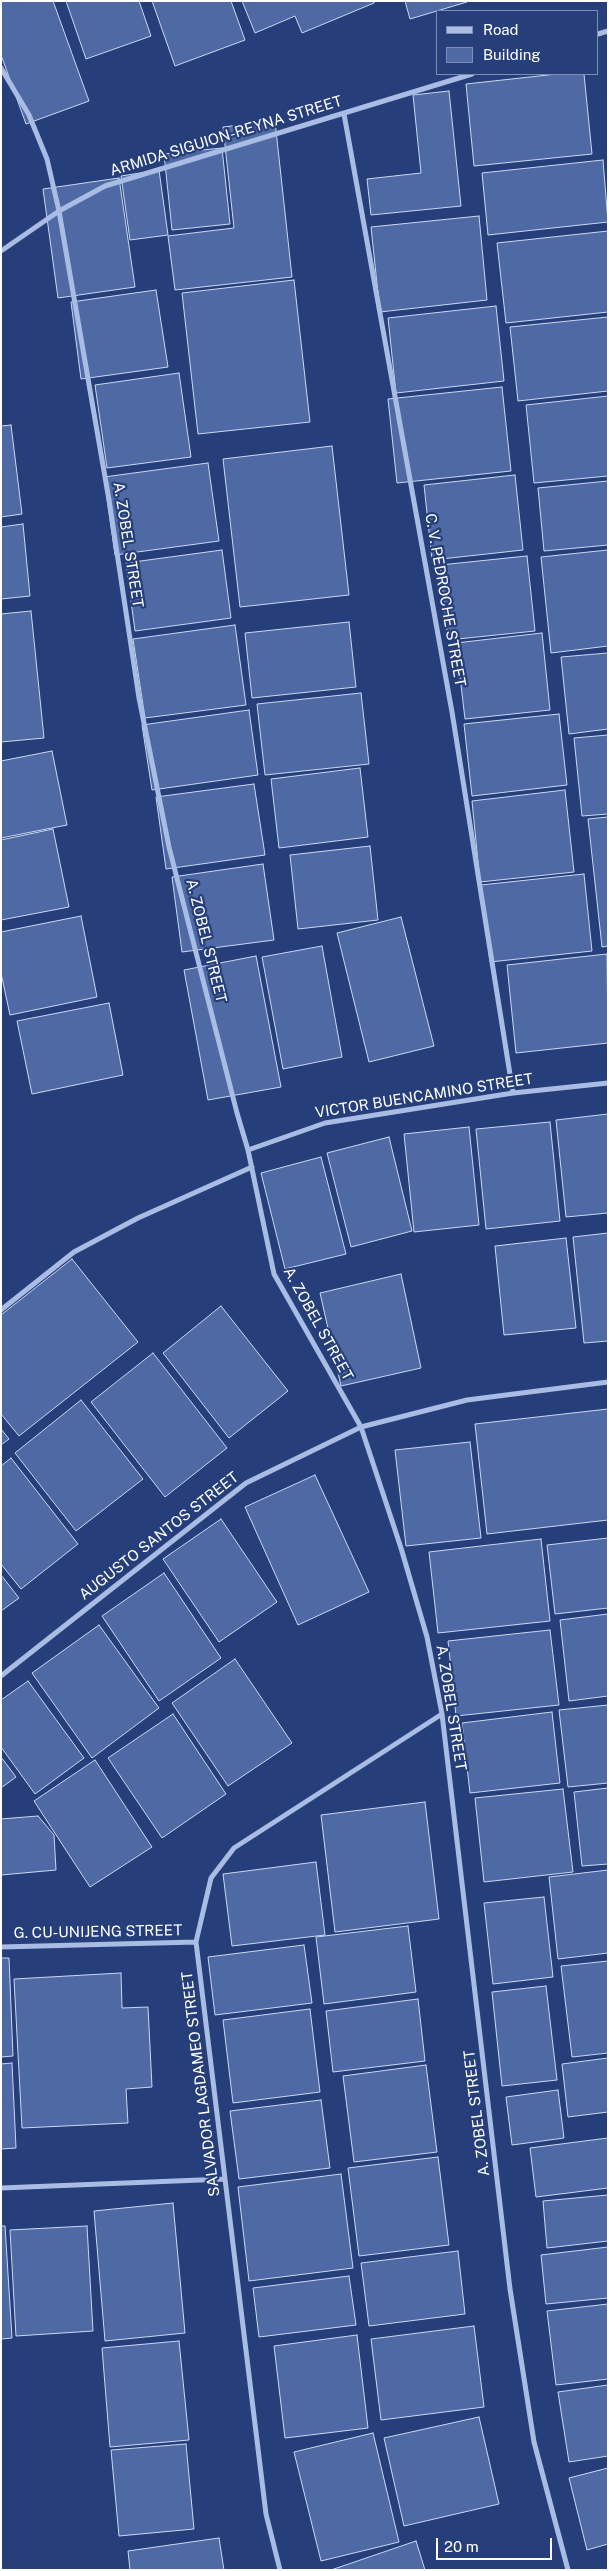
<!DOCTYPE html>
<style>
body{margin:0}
#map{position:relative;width:609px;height:2571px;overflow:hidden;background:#263f7a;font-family:"Public Sans",sans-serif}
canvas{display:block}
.frame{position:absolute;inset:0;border:2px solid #fff;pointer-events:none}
.legend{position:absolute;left:436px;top:10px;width:162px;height:65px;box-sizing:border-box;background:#263f7a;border:1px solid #7d8caf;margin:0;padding:6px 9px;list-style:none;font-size:15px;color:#fff}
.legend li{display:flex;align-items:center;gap:10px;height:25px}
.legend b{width:25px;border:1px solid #7d8caf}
.scale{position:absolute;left:436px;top:2538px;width:116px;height:22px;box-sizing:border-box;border:2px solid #fff;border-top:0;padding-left:6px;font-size:15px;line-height:18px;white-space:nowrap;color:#fff;-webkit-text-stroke:4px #263f7a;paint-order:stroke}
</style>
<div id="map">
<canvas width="609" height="2571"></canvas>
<div class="frame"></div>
<ul class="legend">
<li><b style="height:6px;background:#a9bce4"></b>Road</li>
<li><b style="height:14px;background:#4e69a3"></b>Building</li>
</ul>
<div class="scale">20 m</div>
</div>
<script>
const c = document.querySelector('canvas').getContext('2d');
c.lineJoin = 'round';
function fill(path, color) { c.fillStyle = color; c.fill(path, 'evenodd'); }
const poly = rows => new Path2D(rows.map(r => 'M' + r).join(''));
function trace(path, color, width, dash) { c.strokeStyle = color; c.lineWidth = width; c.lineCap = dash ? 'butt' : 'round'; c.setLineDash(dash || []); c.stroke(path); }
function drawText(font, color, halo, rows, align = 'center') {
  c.font = font + ' "Public Sans",sans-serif'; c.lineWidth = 4.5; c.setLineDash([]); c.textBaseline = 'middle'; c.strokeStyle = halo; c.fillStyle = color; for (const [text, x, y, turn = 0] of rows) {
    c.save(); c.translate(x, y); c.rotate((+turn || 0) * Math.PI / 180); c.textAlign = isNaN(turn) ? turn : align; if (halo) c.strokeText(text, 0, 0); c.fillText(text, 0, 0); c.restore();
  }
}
const building = poly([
 [1,1,53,1,89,101,26,124,1,55,1,1],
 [66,1,139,1,151,36,86,59,66,1],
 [152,1,231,1,245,40,175,66,152,1],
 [242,1,374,1,374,3,302,33,295,16,255,33,242,1],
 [405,1,466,1,467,2,410,19,405,1],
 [557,74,584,74,592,154,474,166,466,84,557,74],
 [449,91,461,206,371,215,367,179,421,173,413,95,449,91],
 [275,121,292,277,175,290,168,236,234,228,223,127,275,121],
 [222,148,230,224,172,230,164,154,222,148],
 [603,160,608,222,488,235,482,173,603,160],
 [159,170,168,235,130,240,121,176,159,170],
 [119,178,135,287,58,298,43,189,119,178],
 [479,216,487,300,380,312,371,227,479,216],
 [608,231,608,312,506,323,497,243,608,231],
 [294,280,310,422,198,434,182,293,294,280],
 [156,290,168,367,81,379,71,302,156,290],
 [496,306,504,381,396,393,388,318,496,306],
 [608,317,608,391,518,401,510,327,608,317],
 [179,373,191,457,107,468,95,385,179,373],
 [502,387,511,471,397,483,388,399,502,387],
 [608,396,608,476,534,483,526,405,608,396],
 [11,425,22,514,1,517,1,426,11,425],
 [332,446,349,595,240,607,223,459,332,446],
 [208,463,219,541,115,555,104,477,208,463],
 [515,475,523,550,432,560,424,485,515,475],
 [608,481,608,545,544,551,538,488,608,481],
 [23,524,30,596,1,599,1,527,23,524],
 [222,550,231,618,135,631,126,563,222,550],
 [608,550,608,646,551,653,541,557,608,550],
 [527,556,535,631,448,640,440,565,527,556],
 [31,611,44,738,1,742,1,614,31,611],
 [349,622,356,687,252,698,245,633,349,622],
 [235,625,246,705,145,718,133,639,235,625],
 [542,633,550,710,465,719,456,643,542,633],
 [608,653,608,729,569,734,561,657,608,653],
 [361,693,369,764,265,775,257,704,361,693],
 [249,710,258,775,152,790,142,725,249,710],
 [559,714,567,785,472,796,464,724,559,714],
 [608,735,608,814,582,816,574,738,608,735],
 [52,751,67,825,1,838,1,761,52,751],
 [360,768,368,837,279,848,271,779,360,768],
 [254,784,265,855,166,869,156,797,254,784],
 [565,790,574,872,480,882,472,801,565,790],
 [608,817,608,946,602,947,588,819,608,817],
 [53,829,69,907,1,920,1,840,53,829],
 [370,846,378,920,298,929,290,855,370,846],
 [263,864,274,940,182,952,172,877,263,864],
 [584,874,592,951,490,962,481,885,584,874],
 [81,916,97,997,10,1015,1,973,1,932,81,916],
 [401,917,434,1046,369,1062,337,933,401,917],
 [322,946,342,1057,283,1069,262,957,322,946],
 [607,954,608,1043,516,1053,507,965,607,954],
 [256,956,281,1087,208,1100,184,970,256,956],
 [109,1003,123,1075,32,1094,17,1021,109,1003],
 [608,1114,608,1213,566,1217,556,1120,608,1114],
 [550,1122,560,1221,486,1229,476,1129,550,1122],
 [469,1127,479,1225,414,1232,404,1134,469,1127],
 [389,1137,412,1231,351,1247,327,1153,389,1137],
 [321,1157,346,1254,285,1269,261,1173,321,1157],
 [608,1233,608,1341,584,1343,573,1237,608,1233],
 [566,1238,576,1328,504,1335,495,1246,566,1238],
 [72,1259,138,1342,19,1436,1,1414,1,1315,72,1259],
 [401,1274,421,1368,341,1386,320,1293,401,1274],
 [221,1306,288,1391,229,1438,163,1353,221,1306],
 [153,1353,227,1448,165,1497,91,1402,153,1353],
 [81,1400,143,1479,76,1531,15,1453,81,1400],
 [608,1409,608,1520,487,1534,475,1424,608,1409],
 [1,1429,9,1439,1,1445,1,1429],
 [470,1442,481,1538,406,1546,395,1450,470,1442],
 [11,1458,78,1544,21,1589,1,1564,1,1466,11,1458],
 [315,1475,369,1592,298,1625,245,1507,315,1475],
 [221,1519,277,1602,219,1642,163,1559,221,1519],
 [608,1538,608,1608,555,1614,547,1545,608,1538],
 [541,1539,550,1621,438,1633,429,1552,541,1539],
 [164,1573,221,1658,159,1701,102,1616,164,1573],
 [1,1575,19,1598,1,1611,1,1575],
 [608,1614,608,1696,569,1701,560,1620,608,1614],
 [99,1625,159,1708,92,1758,32,1673,99,1625],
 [550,1630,559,1705,456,1716,448,1641,550,1630],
 [235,1659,292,1743,228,1786,172,1703,235,1659],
 [28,1681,84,1758,35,1794,1,1747,1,1700,28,1681],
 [608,1705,608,1783,568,1787,559,1710,608,1705],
 [552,1712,560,1783,470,1793,462,1723,552,1712],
 [173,1714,226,1794,162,1838,108,1758,173,1714],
 [1,1757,16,1777,1,1788,1,1757],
 [95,1760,152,1847,90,1887,34,1801,95,1760],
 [608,1788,608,1864,582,1866,574,1792,608,1788],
 [563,1789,573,1872,484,1882,475,1798,563,1789],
 [425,1802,439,1919,335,1932,321,1815,425,1802],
 [38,1816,54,1835,56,1870,1,1875,1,1819,38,1816],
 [316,1862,325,1935,232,1946,223,1874,316,1862],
 [608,1870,608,1953,558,1959,549,1877,608,1870],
 [544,1897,553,1977,493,1984,484,1903,544,1897],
 [408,1926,416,1992,324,2004,316,1937,408,1926],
 [304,1945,312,2003,215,2015,208,1957,304,1945],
 [1,1958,9,1958,13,2056,1,2057,1,1958],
 [608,1961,608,2053,572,2057,561,1966,608,1961],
 [121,1973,122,2008,148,2007,152,2087,126,2089,128,2123,22,2128,14,1979,121,1973],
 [546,1986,557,2080,502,2086,492,1992,546,1986],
 [418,1999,425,2061,333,2072,326,2011,418,1999],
 [310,2009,320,2092,233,2103,223,2020,310,2009],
 [608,2058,608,2112,568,2117,562,2064,608,2058],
 [12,2063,16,2148,1,2149,1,2064,12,2063],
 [426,2065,437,2152,354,2162,343,2076,426,2065],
 [558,2090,564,2138,512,2145,506,2097,558,2090],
 [321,2100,330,2168,239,2179,230,2111,321,2100],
 [608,2138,608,2188,536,2197,530,2148,608,2138],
 [438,2157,449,2245,359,2256,348,2168,438,2157],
 [341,2174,353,2268,249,2281,238,2187,341,2174],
 [608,2195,608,2241,547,2248,543,2201,608,2195],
 [173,2203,185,2333,105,2341,94,2211,173,2203],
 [1,2226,5,2226,12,2338,1,2339,1,2226],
 [87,2226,93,2331,16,2336,10,2230,87,2226],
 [608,2247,608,2298,546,2304,541,2255,608,2247],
 [458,2251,465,2314,369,2326,361,2263,458,2251],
 [349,2276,356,2325,259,2337,253,2288,349,2276],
 [608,2304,608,2379,556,2385,547,2311,608,2304],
 [474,2326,484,2407,381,2420,371,2339,474,2326],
 [357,2335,368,2428,285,2438,274,2346,357,2335],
 [179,2341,189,2440,110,2447,102,2348,179,2341],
 [608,2385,608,2456,569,2462,558,2392,608,2385],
 [479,2417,499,2504,404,2526,384,2438,479,2417],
 [373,2433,399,2542,321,2561,294,2452,373,2433],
 [186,2444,194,2529,119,2536,111,2450,186,2444],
 [608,2468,608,2544,587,2550,569,2478,608,2468],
 [219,2538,224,2570,130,2570,128,2551,219,2538],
 [416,2541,425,2570,331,2570,416,2541]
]);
fill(building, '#4e69a3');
trace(building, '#ccd8f3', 1);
trace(poly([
 [598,34,608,31],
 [1,68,29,115,47,159,59,211,109,500,139,698,169,847,237,1113,248,1150,274,1274,361,1427,401,1548,427,1637,442,1714,510,2289,534,2442,568,2570],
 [344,114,452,712,513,1093],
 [1,251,59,211,105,186,472,74],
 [248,1150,325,1123,513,1093,608,1083],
 [1,1310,74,1252,138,1218,252,1167],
 [1,1676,246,1483,361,1427,467,1400,608,1382],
 [1,1947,196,1942],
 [1,2188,225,2179],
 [280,2570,266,2514,196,1942,211,1878,234,1848,442,1714]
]), '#a9bce4', 5);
drawText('15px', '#fff', '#263f7a', [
 ["ARMIDA SIGUION-REYNA STREET",226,136,-17],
 ["A. ZOBEL STREET",128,545,81],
 ["C. V. PEDROCHE STREET",445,600,80],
 ["A. ZOBEL STREET",206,941,76],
 ["VICTOR BUENCAMINO STREET",424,1096,-9],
 ["A. ZOBEL STREET",318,1324,61],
 ["AUGUSTO SANTOS STREET",159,1536,-38],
 ["A. ZOBEL STREET",451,1708,81],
 ["G. CU-UNIJENG STREET",98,1932,-1],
 ["SALVADOR LAGDAMEO STREET",201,2084,-97],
 ["A. ZOBEL STREET",477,2113,-97]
]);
</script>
